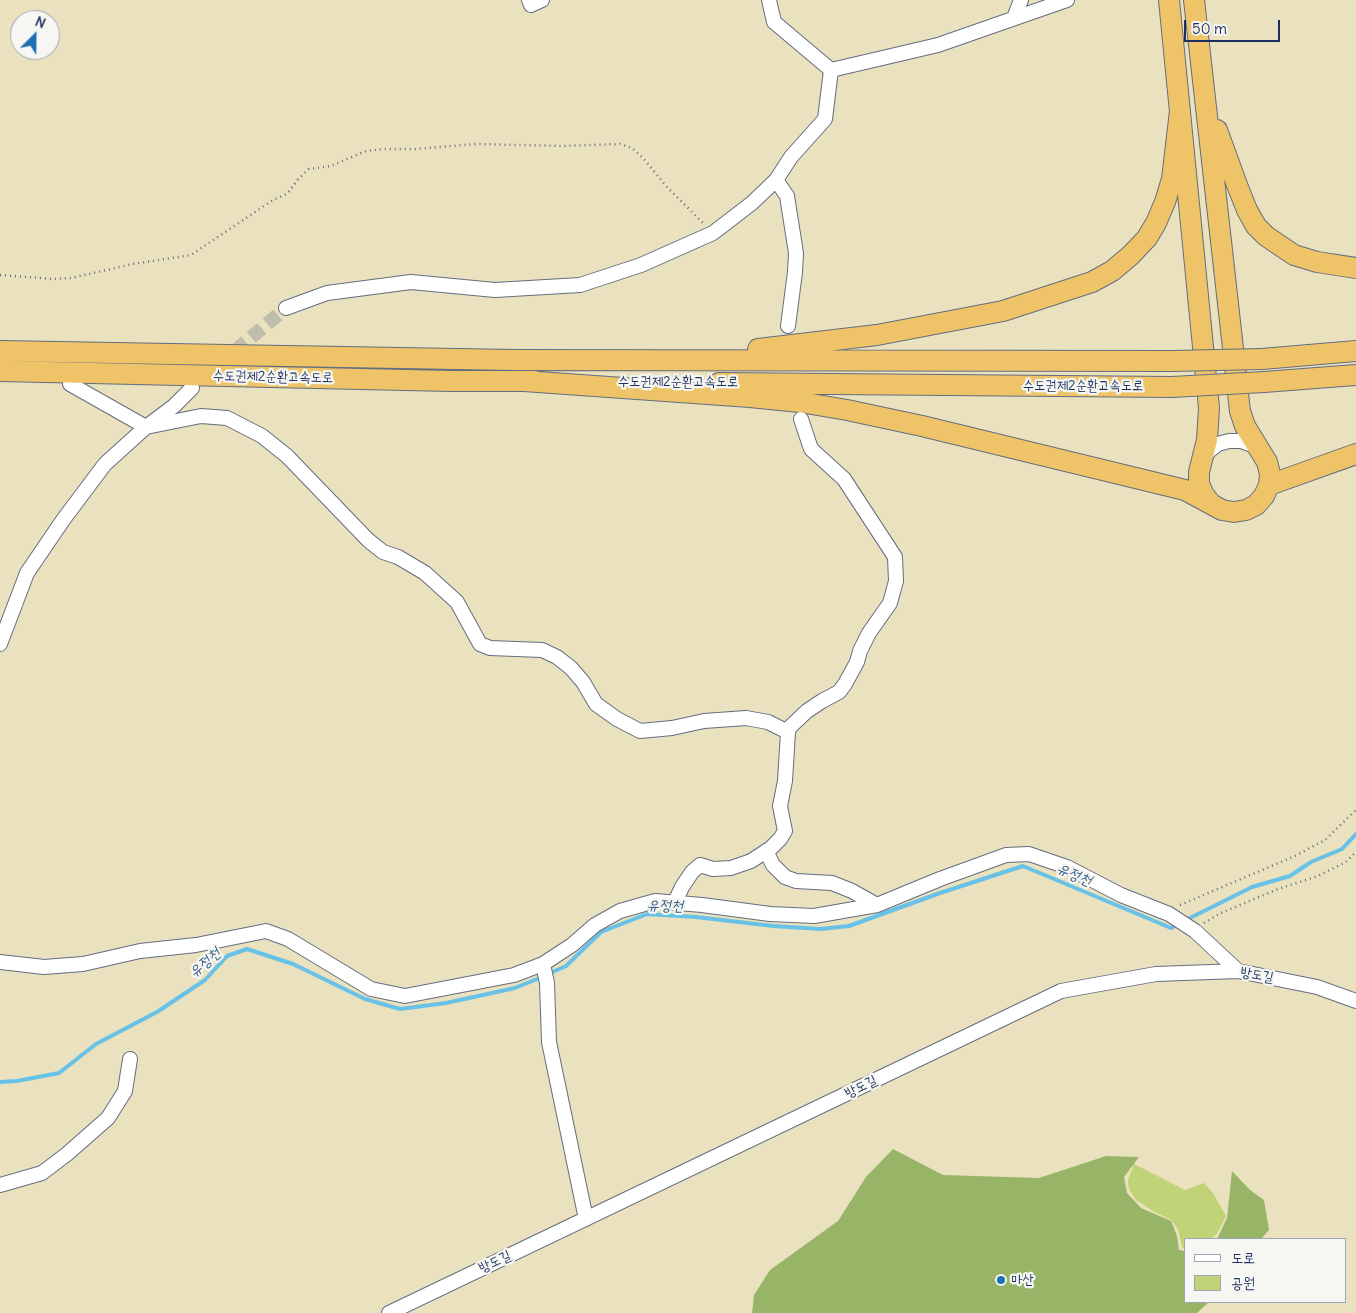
<!DOCTYPE html>
<meta charset="utf-8">
<style>
body{margin:0}
#map{position:relative;width:1356px;height:1313px;overflow:hidden;background:#eae1bf;font-family:Delius,"Poor Story",sans-serif}
canvas{display:block}
.legend{position:absolute;left:1184px;top:1238px;width:162px;height:65px;box-sizing:border-box;background:#f6f6f2;border:1px solid #9ea6b7;margin:0;padding:6px 9px;list-style:none;font-size:15px;color:#1b2f5e}
.legend li{display:flex;align-items:center;gap:10px;height:25px}
.legend b{width:25px;border:1px solid #9ea6b7}
.north{position:absolute;left:10px;top:10px;width:50px;height:50px;box-sizing:border-box;background:#f6f6f2;border:1px solid #9ea6b7;border-radius:50%;rotate:23deg;font-size:14px;font-weight:700;line-height:20px;text-align:center;color:#1b2f5e}
.north::after{content:'';display:block;margin:auto;width:18px;height:22px;background:#1f6fb2;clip-path:polygon(50% 0,100% 100%,50% 72%,0 100%)}
.scale{position:absolute;left:1184px;top:20px;width:96px;height:22px;box-sizing:border-box;border:2px solid #1b2f5e;border-top:0;padding-left:6px;font-size:15px;line-height:18px;white-space:nowrap;color:#1b2f5e;-webkit-text-stroke:4px #f6f6f2;paint-order:stroke}
</style>
<div id="map">
<canvas width="1356" height="1313"></canvas>
<ul class="legend">
<li><b style="height:6px;background:#fff"></b>도로</li>
<li><b style="height:14px;background:#c0d376"></b>공원</li>
</ul>
<div class="north">N</div>
<div class="scale">50 m</div>
</div>
<script>
const c = document.querySelector('canvas').getContext('2d');
c.lineJoin = 'round';
function fill(path, color) { c.fillStyle = color; c.fill(path, 'evenodd'); }
const poly = rows => new Path2D(rows.map(r => 'M' + r).join(''));
function trace(path, color, width, dash) { c.strokeStyle = color; c.lineWidth = width; c.lineCap = dash ? 'butt' : 'round'; c.setLineDash(dash || []); c.stroke(path); }
function drawText(font, color, halo, rows, align = 'center') {
  c.font = font + ' Delius,"Poor Story",sans-serif'; c.lineWidth = 4.5; c.setLineDash([]); c.textBaseline = 'middle'; c.strokeStyle = halo; c.fillStyle = color; for (const [text, x, y, turn = 0] of rows) {
    c.save(); c.translate(x, y); c.rotate((+turn || 0) * Math.PI / 180); c.textAlign = isNaN(turn) ? turn : align; if (halo) c.strokeText(text, 0, 0); c.fillText(text, 0, 0); c.restore();
  }
}
fill(poly([
 [1134,1164,1185,1190,1204,1183,1213,1193,1226,1216,1217,1234,1211,1239,1185,1239,1185,1249,1182,1247,1178,1229,1171,1220,1153,1211,1136,1200,1129,1189,1128,1180]
]), '#c0d376');
fill(poly([
 [893,1149,943,1175,1039,1178,1106,1156,1139,1157,1124,1177,1127,1193,1141,1208,1171,1221,1177,1236,1179,1250,1185,1251,1185,1302,1209,1302,1197,1313,752,1313,754,1295,770,1270,838,1221,866,1177],
 [1232,1171,1250,1190,1264,1200,1269,1230,1261,1239,1217,1239,1227,1218]
]), '#98b567');
trace(poly([
 [1184,921,1252,887,1290,876,1311,862,1342,849,1356,834],
 [548,974,566,966,601,932,647,914,696,917,773,926,821,929,849,926,940,893,1023,866,1171,928,1178,924],
 [0,1082,17,1081,59,1073,96,1044,157,1012,205,980,227,956,247,949,293,964,365,999,400,1009,446,1003,515,988,542,977]
]), '#68c1e6', 4);
trace(poly([
 [203,378,286,308]
]), '#c1bdac', 14, [14, 7]);
const minor = poly([
 [529,0,531,5,542,0],
 [769,0,774,22,831,70],
 [1014,18,1021,0],
 [831,70,938,45,1067,0],
 [776,180,787,196,796,253,795,272,788,326],
 [286,308,327,293,411,282,495,290,580,285,641,265,713,233,752,203,776,180,791,157,825,119,831,70],
 [70,384,146,427,201,416,227,418,262,436,287,456,368,540,383,552,398,557,425,573,457,602,480,644,490,648,542,650,557,657,571,668,583,682,596,704,617,719,640,731,672,728,704,721,746,718,768,722,788,732],
 [1204,458,1209,451,1218,444,1229,441,1241,441,1252,445,1258,450],
 [0,644,27,573,63,520,105,464,146,427,174,406,192,388],
 [766,851,773,865,785,877,796,881,832,883,852,891,877,905],
 [675,902,682,887,692,872,700,865,713,869,731,868,751,861,771,848,780,839,785,831,780,806,785,781,788,732,790,727,807,711,822,701,839,692,845,684,857,662,860,651,869,633,890,603,896,581,895,557,844,479,811,449,801,419],
 [0,962,44,967,83,964,140,951,196,945,266,931,288,939,371,989,405,996,514,975,543,964,572,945,595,925,620,911,655,901,702,905,770,914,814,916,877,905,940,879,1006,855,1029,854,1067,867,1121,895,1169,914,1195,931,1238,971],
 [543,964,547,983,549,1042,586,1219],
 [0,1185,42,1173,67,1154,108,1118,125,1091,130,1059],
 [389,1313,1061,991,1156,974,1238,971,1317,987,1356,1001]
]);
const highway = poly([
 [1169,0,1209,408,1207,440,1199,472,1199,484,1204,495,1211,504],
 [1217,130,1237,185,1247,210,1256,226,1266,236,1294,255,1317,262,1356,268],
 [758,349,877,335,1003,311,1092,282,1112,271,1131,255,1147,238,1156,223,1165,202,1172,179,1180,111],
 [0,351,515,360,1172,361],
 [1262,359,1356,351],
 [0,371,451,381,535,381],
 [524,381,750,397,800,402,847,410,922,426,1185,490,1222,510,1234,512,1246,510,1256,505,1264,496,1269,485,1270,474,1267,462,1245,426,1240,411,1194,0],
 [1264,382,1356,375],
 [719,383,1172,387],
 [1269,485,1356,454]
]);
trace(minor, '#636d80', 16);
trace(highway, '#636d80', 22);
trace(poly([
 [0,275,54,279,71,278,133,264,191,255,273,200,287,194,299,178,309,169,331,166,366,151,383,149,415,149,476,144,563,146,620,144,632,148,643,158,667,187,704,224],
 [1180,905,1295,856,1325,840,1356,810],
 [1204,923,1221,913,1278,889,1318,876,1346,862,1356,852]
]), '#636d80', 2.5, [1, 4]);
trace(minor, '#fff', 14);
trace(highway, '#efc469', 20);
const highwayBridge = poly([
 [1172,361,1262,359],
 [1172,387,1264,382]
]);
trace(highwayBridge, '#636d80', 22, []);
trace(highwayBridge, '#efc469', 20);
for (const [x, y, r, color] of [
 [1001,1280,5,"#1f6fb2"]
]) { const dot = new Path2D(); dot.arc(x, y, r, 0, 2 * Math.PI); c.fillStyle = color; c.fill(dot); trace(dot, '#f6f6f2', 2); }
drawText('14px', '#1b2f5e', '#f6f6f2', [
 ["수도권제2순환고속도로",273,377,1],
 ["수도권제2순환고속도로",678,382],
 ["수도권제2순환고속도로",1083,386],
 ["방도길",1257,975,10],
 ["방도길",861,1087,-26],
 ["방도길",495,1262,-25]
]);
drawText('14px', '#1b2f5e', '#f6f6f2', [
 ["마산",1011,1280]
], 'left');
drawText('italic 15px', '#325b87', '#f6f6f2', [
 ["유정천",1074,875,23],
 ["유정천",665,906,1],
 ["유정천",205,963,-41]
]);
</script>
